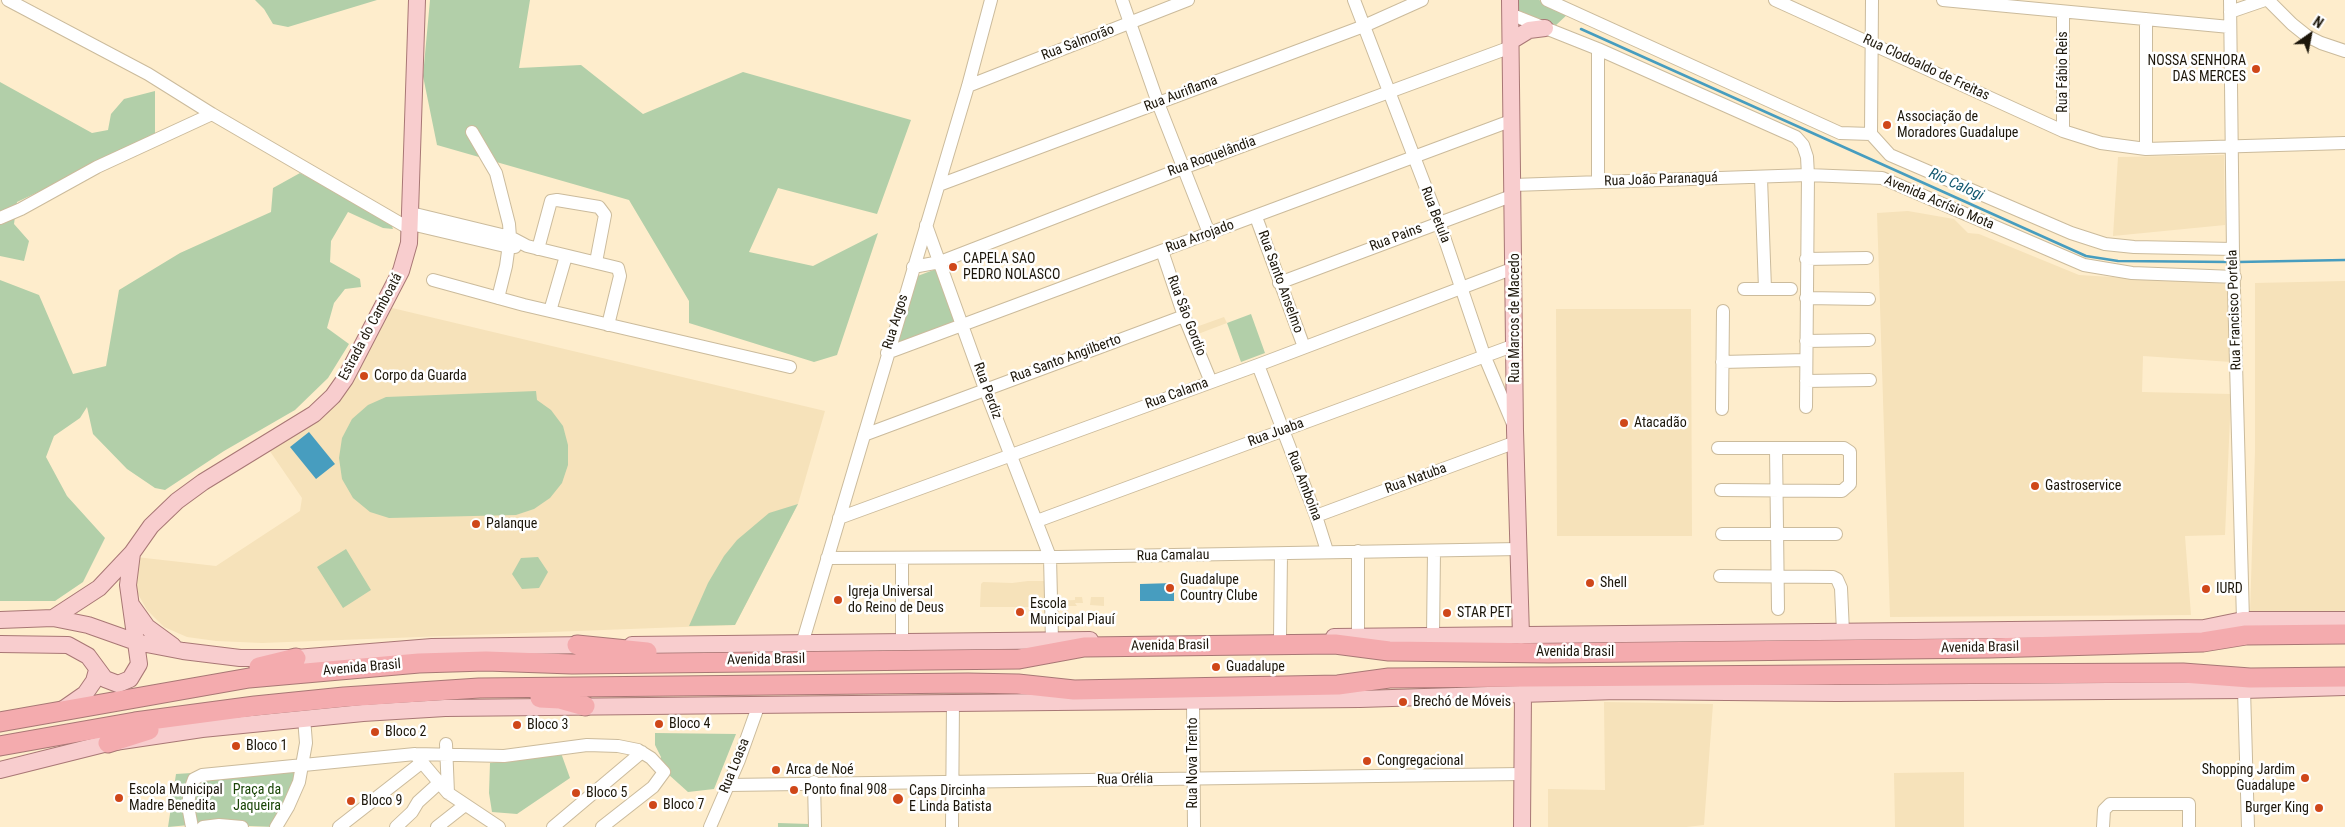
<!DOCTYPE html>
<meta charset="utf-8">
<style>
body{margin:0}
#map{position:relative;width:2345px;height:827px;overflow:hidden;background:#feedcc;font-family:"Roboto Condensed",sans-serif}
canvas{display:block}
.north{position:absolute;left:2285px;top:10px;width:50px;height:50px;-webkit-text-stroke:4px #fff;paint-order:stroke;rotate:33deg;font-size:14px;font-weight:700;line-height:20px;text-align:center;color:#1c160a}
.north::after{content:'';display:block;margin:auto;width:18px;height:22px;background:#1c160a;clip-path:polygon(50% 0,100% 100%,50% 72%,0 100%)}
</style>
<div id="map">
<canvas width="2345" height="827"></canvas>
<div class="north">N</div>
</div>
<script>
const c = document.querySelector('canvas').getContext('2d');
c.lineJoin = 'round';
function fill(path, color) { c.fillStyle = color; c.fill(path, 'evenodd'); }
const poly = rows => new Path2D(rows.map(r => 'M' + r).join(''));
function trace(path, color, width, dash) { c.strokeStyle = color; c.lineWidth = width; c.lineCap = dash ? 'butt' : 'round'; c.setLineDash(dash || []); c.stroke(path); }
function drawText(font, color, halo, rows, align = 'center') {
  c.font = font + ' "Roboto Condensed",sans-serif'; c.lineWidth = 5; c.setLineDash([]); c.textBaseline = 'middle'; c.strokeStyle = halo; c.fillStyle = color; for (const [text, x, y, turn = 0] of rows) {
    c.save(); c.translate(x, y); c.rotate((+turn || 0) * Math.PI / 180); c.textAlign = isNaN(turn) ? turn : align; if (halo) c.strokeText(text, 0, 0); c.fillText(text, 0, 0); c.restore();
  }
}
fill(poly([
 [2224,155,2225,225,2113,236,2118,157],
 [1908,211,1954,219,1968,233,1979,234,2079,275,2229,284,2231,362,2143,356,2142,392,2231,394,2225,535,2185,536,2191,615,1890,617,1877,213],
 [2345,281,2345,613,2250,614,2255,452,2255,283],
 [388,307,825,411,798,504,735,625,262,643,216,641,187,637,164,627,147,610,138,594,134,577,136,557,216,566,300,511,302,498,267,447,333,403],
 [1556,309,1691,309,1692,536,1557,536],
 [1224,317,1227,323,1198,334,1196,327],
 [1028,581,1050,581,1046,607,980,607,981,584,983,582,1012,583],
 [1075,597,1082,597,1083,603,1075,603,1077,606,1057,606,1057,601,1075,600],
 [1091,597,1104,597,1104,606,1090,605],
 [1604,702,1713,704,1704,825,1686,827,1548,827,1548,789,1605,790],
 [1964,772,1964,827,1895,827,1894,773]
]), '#f6e2ba');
fill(poly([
 [255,0,377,0,288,27,273,24,264,9],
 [430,0,530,0,519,68,581,65,643,114,743,72,911,120,877,214,778,188,749,252,813,266,878,233,837,355,814,362,689,323,689,301,629,200,437,145,423,76],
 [1516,0,1539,0,1569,13,1555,26,1513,8],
 [0,82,92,133,108,130,111,114,124,99,155,91,155,137,17,202,14,224,29,241,24,261,0,256],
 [300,173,390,220,393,229,383,228,348,212,331,241,330,262,360,279,361,287,345,289,334,303,327,328,349,344,328,378,295,410,224,451,165,490,155,488,127,469,93,434,87,407,80,418,54,436,46,457,67,496,105,538,83,582,55,601,0,601,0,280,39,295,73,374,106,366,119,290,180,253,271,212,273,188],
 [936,269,956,322,890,352,915,277],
 [1251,314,1265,353,1241,362,1227,323],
 [536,391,537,400,551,410,563,426,568,445,568,465,562,483,550,498,534,509,516,515,389,518,370,512,353,498,342,479,339,458,342,438,352,419,368,405,386,397],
 [798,504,735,625,689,626,708,583,724,556,737,540,769,513],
 [346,549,371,590,343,608,317,567],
 [538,557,548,572,539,588,522,589,512,574,521,558],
 [655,733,736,734,714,789,688,792,658,765,661,757,655,745],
 [561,753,570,778,517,814,492,812,489,793,490,763],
 [303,766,275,827,199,824,168,827,176,774],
 [778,823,809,824,809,827,778,827]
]), '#b2cfa9');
fill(poly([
 [309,432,335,464,316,479,290,447],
 [1174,583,1174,601,1140,601,1140,584]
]), '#479dbf');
trace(poly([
 [1581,29,2086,256,2118,261,2230,262],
 [2238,262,2345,260]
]), '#479dbf', 2.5);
const minor = poly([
 [8,0,148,74,212,114,410,229],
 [1122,0,1158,103,1209,233],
 [1354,0,1439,222,1484,355,1513,424],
 [1547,0,1840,133,1871,134,1890,155,2071,233,2105,244,2134,247,2233,249],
 [1775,0,2063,131,2101,143,2146,149,2345,143],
 [1943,0,2230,27],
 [2230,0,2233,253,2243,620],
 [2268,0,2292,24,2307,36,2321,43,2345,51],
 [2230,12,2265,0],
 [1510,14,1598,49,1796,137,1803,145,1807,157,1808,175,1882,178,2084,265,2132,273,2235,277],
 [2146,19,2146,149],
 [968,86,1188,0],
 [2063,131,2063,12],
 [472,132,496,173,509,224,510,237,506,266,498,298],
 [1871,134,1872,0],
 [1761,178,1765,289],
 [1598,182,1598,49],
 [939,185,1364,26,1422,0],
 [1513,185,1808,175,1806,407],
 [411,213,510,237,527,246,618,268,620,276,608,325],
 [1256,217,1304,347],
 [0,218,21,209,97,167,212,114],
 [411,224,509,247,515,247],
 [926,225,985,389,1050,557,1052,641],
 [538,249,551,201,557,200,599,207,605,215,596,262],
 [1162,251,1184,316,1211,382],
 [1806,259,1867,258],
 [913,267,940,262,1183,168,1511,47],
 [433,280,524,305,790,367],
 [1279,283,1514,195],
 [1744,289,1791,289],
 [1806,298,1869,299],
 [550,311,566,256],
 [1806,341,1869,340],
 [887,353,1513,120],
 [1722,362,1806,360],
 [1258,365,1316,516,1327,551],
 [1806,381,1870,380],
 [1722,409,1723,311],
 [864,435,1184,316],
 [1718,448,1844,448,1850,452,1850,484,1842,491,1721,490],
 [1776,448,1778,609],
 [1316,516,1516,442],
 [839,518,1258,365,1514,268],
 [1037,521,1515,345],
 [1722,534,1836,534],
 [827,558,1058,557,1519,549],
 [1720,576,1833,577,1837,579,1841,588,1843,632],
 [1433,636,1434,551],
 [1358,637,1358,551],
 [1280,638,1281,554],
 [902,643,902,558],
 [802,644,968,86,991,0],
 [2244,690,2248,827],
 [1193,699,1194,827],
 [446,744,448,793],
 [415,754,448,793,499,827],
 [814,782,815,827],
 [728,785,1521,774],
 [192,827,188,806,190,790,194,779,202,775,415,754,504,756,587,745,618,746,638,750,651,758,664,772,653,787,602,827],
 [203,827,219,825,242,827],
 [276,827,288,807,299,782,306,743,304,718],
 [339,827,421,763],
 [396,827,412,812,418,802,439,783],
 [437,827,465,805],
 [553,827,642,752],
 [710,827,739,760,759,704],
 [952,827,953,701],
 [2103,827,2104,810,2110,804,2189,804,2189,827]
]);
const major = poly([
 [1510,0,1515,430,1521,636],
 [1511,41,1529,30,1545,28],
 [132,606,147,627,173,646],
 [53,618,99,588,132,553,151,526,177,501,203,482,314,414,333,396,345,379,401,271,409,243,417,0],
 [0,620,53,618,88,625,136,642,183,651,240,658,296,658,432,647,590,645],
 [1334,637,2204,628,2243,620,2345,620],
 [0,644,68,645,88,656,105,679,118,684,130,679,139,664,128,585,132,553],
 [632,645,1090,640],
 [62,710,85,694,94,681,97,670],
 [0,770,108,743,202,729,363,713,445,708,1360,699,1617,691,1837,693,2244,690,2345,687],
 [1522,827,1523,694]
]);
const highway = poly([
 [577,645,647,652],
 [259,667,296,658],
 [540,698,560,699,585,706],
 [0,722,249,678,419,663,486,661,572,664,1019,659,1084,647,1335,644,1389,651,1549,653,1989,648,2203,642,2246,635,2345,634],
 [108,743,149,730],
 [0,746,135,722,255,706,344,697,479,688,968,683,1018,684,1074,690,1338,685,1389,678,1953,674,2183,673,2250,678,2345,677]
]);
trace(minor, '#cbbb9c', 14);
trace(major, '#a87775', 18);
trace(highway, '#a87775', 21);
trace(minor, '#fff', 12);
trace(major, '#f8cdce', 16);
trace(highway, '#f4abae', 19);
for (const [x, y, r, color] of [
 [2256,69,5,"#cf4719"],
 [1887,125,5,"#cf4719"],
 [953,267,5,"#cf4719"],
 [364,376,5,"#cf4719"],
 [1624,423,5,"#cf4719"],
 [2035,486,5,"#cf4719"],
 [476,524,5,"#cf4719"],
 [1590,583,5,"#cf4719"],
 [1170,588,5,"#cf4719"],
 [2206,589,5,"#cf4719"],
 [838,600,5,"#cf4719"],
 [1020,612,5,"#cf4719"],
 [1447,613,5,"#cf4719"],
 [1216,667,5,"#cf4719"],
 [1403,702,5,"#cf4719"],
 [659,724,5,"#cf4719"],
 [517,725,5,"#cf4719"],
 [375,732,5,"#cf4719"],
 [236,746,5,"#cf4719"],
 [1367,761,5,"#cf4719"],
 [776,770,5,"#cf4719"],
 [2305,778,5,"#cf4719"],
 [794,790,5,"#cf4719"],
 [576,793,5,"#cf4719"],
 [119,798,5,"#cf4719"],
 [898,799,6,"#cf4719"],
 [351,801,5,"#cf4719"],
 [653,805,5,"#cf4719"],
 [2319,808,5,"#cf4719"]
]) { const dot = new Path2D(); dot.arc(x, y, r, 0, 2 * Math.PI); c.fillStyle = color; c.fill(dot); trace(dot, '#fff', 2); }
drawText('14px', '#1c160a', '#fff', [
 ["Rua Salmorão",1078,43,-21],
 ["Rua Clodoaldo de Freitas",1926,68,25],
 ["Rua Fábio Reis",2063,72,-90],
 ["Rua Auriflama",1181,94,-21],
 ["Rua Roquelândia",1212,157,-20],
 ["Rua João Paranaguá",1661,180,-2],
 ["Avenida Acrísio Mota",1939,203,23],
 ["Rua Betula",1435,215,69],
 ["Rua Arrojado",1200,237,-20],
 ["Rua Pains",1396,238,-21],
 ["Rua Santo Anselmo",1280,282,70],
 ["Rua Francisco Portela",2235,310,-92],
 ["Rua São Gordio",1186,316,69],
 ["Rua Marcos de Macedo",1515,318,-90],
 ["Rua Argos",896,322,-73],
 ["Estrada do Camboatá",371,327,-62],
 ["Rua Santo Angilberto",1066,359,-20],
 ["Rua Perdiz",987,391,70],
 ["Rua Calama",1177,394,-20],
 ["Rua Juaba",1276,433,-20],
 ["Rua Natuba",1416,479,-20],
 ["Rua Amboina",1304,486,69],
 ["Rua Camalau",1173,556,-1],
 ["Avenida Brasil",1170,646,-1],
 ["Avenida Brasil",1980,648,-1],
 ["Avenida Brasil",1575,652],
 ["Avenida Brasil",766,660,-1],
 ["Avenida Brasil",362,668,-5],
 ["Rua Nova Trento",1193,763,-90],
 ["Rua Loasa",735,766,-68],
 ["Rua Orélia",1125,780,-1]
]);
drawText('14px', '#1c160a', '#fff', [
 ["NOSSA SENHORA",2246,61,"right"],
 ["DAS MERCES",2246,77,"right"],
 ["Associação de",1897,117],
 ["Moradores Guadalupe",1897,133],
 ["CAPELA SAO",963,259],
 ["PEDRO NOLASCO",963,275],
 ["Corpo da Guarda",374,376],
 ["Atacadão",1634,423],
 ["Gastroservice",2045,486],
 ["Palanque",486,524],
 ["Guadalupe",1180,580],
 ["Country Clube",1180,596],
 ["Shell",1600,583],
 ["IURD",2216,589],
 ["Igreja Universal",848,592],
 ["do Reino de Deus",848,608],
 ["Escola",1030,604],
 ["Municipal Piauí",1030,620],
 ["STAR PET",1457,613],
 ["Guadalupe",1226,667],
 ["Brechó de Móveis",1413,702],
 ["Bloco 4",669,724],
 ["Bloco 3",527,725],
 ["Bloco 2",385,732],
 ["Bloco 1",246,746],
 ["Congregacional",1377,761],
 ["Arca de Noé",786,770],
 ["Shopping Jardim",2295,770,"right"],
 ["Guadalupe",2295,786,"right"],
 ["Escola Municipal",129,790],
 ["Madre Benedita",129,806],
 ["Ponto final 908",804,790],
 ["Caps Dircinha",909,791],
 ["E Linda Batista",909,807],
 ["Bloco 5",586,793],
 ["Bloco 9",361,801],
 ["Bloco 7",663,805],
 ["Burger King",2309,808,"right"]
], 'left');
drawText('14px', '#1a4506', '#fff', [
 ["Praça da",257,790],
 ["Jaqueira",257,806]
]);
drawText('italic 15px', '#11576f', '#fff', [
 ["Rio Calogi",1956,185,24]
]);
</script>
